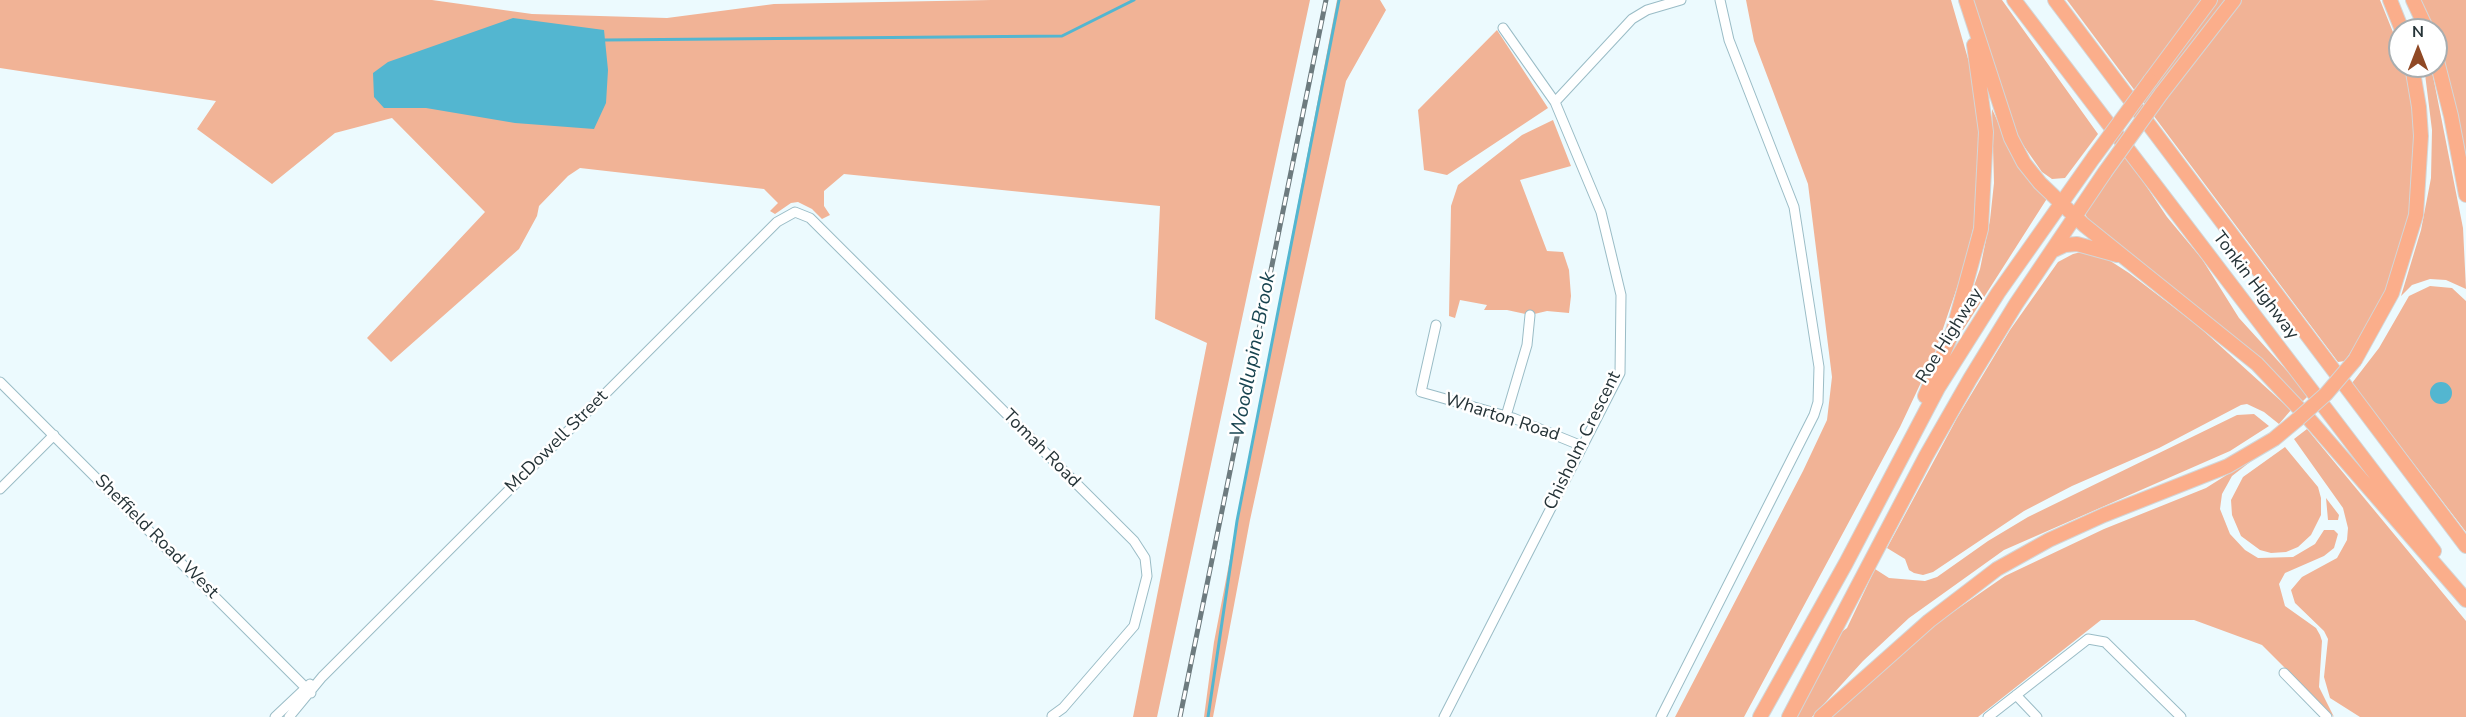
<!DOCTYPE html>
<style>
body{margin:0}
#map{position:relative;width:2466px;height:717px;overflow:hidden;background:#ecfafe;font-family:"Nunito Sans",sans-serif}
canvas{display:block}
.north{position:absolute;left:2388px;top:18px;width:60px;height:60px;box-sizing:border-box;background:#fff;border:2px solid #a8adaf;border-radius:50%;rotate:0deg;font-size:16px;font-weight:700;line-height:24px;text-align:center;color:#253337}
.north::after{content:'';display:block;margin:auto;width:21px;height:27px;background:#904925;clip-path:polygon(50% 0,100% 100%,50% 72%,0 100%)}
</style>
<div id="map">
<canvas width="2466" height="717"></canvas>
<div class="north">N</div>
</div>
<script>
const c = document.querySelector('canvas').getContext('2d');
c.lineJoin = 'round';
function fill(path, color) { c.fillStyle = color; c.fill(path, 'evenodd'); }
const poly = rows => new Path2D(rows.map(r => 'M' + r).join(''));
function trace(path, color, width, dash) { c.strokeStyle = color; c.lineWidth = width; c.lineCap = dash ? 'butt' : 'round'; c.setLineDash(dash || []); c.stroke(path); }
function drawText(font, color, halo, rows, align = 'center') {
  c.font = font + ' "Nunito Sans",sans-serif'; c.lineWidth = 5; c.setLineDash([]); c.textBaseline = 'middle'; c.strokeStyle = halo; c.fillStyle = color; for (const [text, x, y, turn = 0] of rows) {
    c.save(); c.translate(x, y); c.rotate((+turn || 0) * Math.PI / 180); c.textAlign = isNaN(turn) ? turn : align; if (halo) c.strokeText(text, 0, 0); c.fillText(text, 0, 0); c.restore();
  }
}
fill(poly([
 [0,0,432,0,532,14,667,18,774,4,991,0,1310,0,1157,717,1133,717,1207,343,1155,319,1160,206,844,174,824,191,824,206,830,215,822,219,812,209,798,202,791,203,775,214,770,211,778,203,764,189,580,168,568,176,539,206,537,216,519,249,391,362,367,338,485,212,392,118,335,133,272,184,197,129,216,101,0,68],
 [1337,0,1380,0,1386,10,1346,81,1250,520,1213,717,1204,717,1214,642],
 [1746,0,1951,0,1973,76,1979,136,1976,217,1963,270,1934,355,1900,427,1744,717,1675,717,1803,471,1827,420,1832,377,1808,184,1754,41],
 [1973,0,2002,0,2098,134,2065,178,2052,179,2042,172,2021,142,2011,124],
 [2067,0,2380,0,2397,42,2400,66,2404,66,2410,89,2415,132,2410,214,2399,259,2379,309,2345,361,2338,362],
 [2413,0,2466,0,2466,183,2436,56,2436,30,2427,30],
 [1497,30,1548,108,1447,175,1424,170,1418,110],
 [2424,66,2430,66,2433,76,2463,228,2466,289,2446,280,2430,279,2412,285,2401,296,2421,230,2431,178,2432,130],
 [1992,109,2016,161,2048,197,1963,330,1959,328,1980,269,1990,220,1994,183],
 [1553,120,1571,166,1520,180,1547,251,1563,252,1569,270,1571,296,1569,313,1547,311,1530,315,1507,310,1484,310,1487,305,1460,300,1455,318,1449,316,1451,206,1458,185,1522,135],
 [2126,156,2167,217,2202,259,2239,318,2309,395,2300,404,2206,315,2087,218,2085,213,2089,205],
 [2085,251,2098,253,2129,273,2197,325,2291,410,2279,424,2264,412,2247,404,2241,405,2159,448,2072,486,2024,511,1933,572,1923,575,1914,573,1909,570,1905,559,1887,548,1957,418,2010,330,2058,262,2073,254],
 [2430,286,2452,288,2466,301,2466,532,2352,383,2379,348,2409,296],
 [2254,414,2269,426,2230,451,2004,550,1909,618,1863,661,1812,717,1797,717,1839,634,1847,628,1875,569,1889,578,1925,581,1937,577,1988,541,2028,517,2237,415],
 [2307,429,2466,621,2466,717,2360,717,2330,698,2324,677,2328,639,2324,631,2295,603,2291,590,2302,577,2337,558,2347,540,2348,528,2343,508,2294,439],
 [2285,447,2318,487,2321,498,2321,515,2311,535,2298,547,2286,552,2271,553,2260,550,2241,536,2232,515,2231,500,2243,477],
 [2263,452,2232,476,2222,494,2220,509,2230,534,2245,550,2258,558,2293,557,2315,544,2324,530,2334,530,2338,534,2334,548,2324,556,2285,573,2279,584,2285,606,2316,628,2320,635,2322,641,2319,687,2334,717,2262,645,2194,620,2101,620,1978,717,1832,717,1924,632,2005,576,2104,529,2206,488],
 [2326,498,2339,515,2338,520,2328,520]
]), '#f1b396');
fill(poly([
 [513,18,604,30,608,70,606,103,594,129,515,123,426,108,384,108,374,97,373,73,388,62],
 '2430 393a11 11 0 1 1 22 0a11 11 0 1 1-22 0Z'
]), '#53b6d0');
trace(poly([
 [605,40,1062,36,1134,0],
 [1208,717,1237,521,1339,0]
]), '#53b6d0', 3);
const minor = poly([
 [1503,28,1555,102],
 [1436,325,1421,392,1513,418,1582,446],
 [0,382,311,693],
 [1506,416,1527,345,1530,315],
 [0,489,54,435],
 [2284,673,2327,717],
 [2016,695,2037,717],
 [275,717,310,684],
 [289,717,322,677,777,222,795,212,810,218,1134,541,1145,558,1147,576,1134,626,1063,708,1052,716],
 [1444,717,1620,373,1621,295,1601,212,1555,102,1632,19,1647,10,1681,0],
 [1661,717,1814,415,1818,402,1819,367,1794,207,1729,40,1720,0],
 [1988,717,2088,639,2105,642,2181,717]
]);
const highway = poly([
 [1966,0,2011,138,2024,163,2040,183,2084,225,2257,364,2309,419,2466,600],
 [2014,0,2434,551],
 [2055,0,2466,546],
 [2390,0,2402,30],
 [2413,0,2427,30],
 [2436,57,2451,116,2466,195],
 [2150,81,2210,0],
 [2161,94,2234,0],
 [2052,251,2065,245,2077,244,2117,255],
 [2355,360,2392,293,2416,215,2421,136,2419,107,2412,66],
 [1925,396,1953,331,1981,229,1986,132,1974,45],
 [1760,717,1846,563,1938,388,1998,293,2094,157],
 [1789,717,1926,456,1970,379,2016,304,2105,172],
 [1821,717,1929,621,1997,569,2049,540,2104,515,2228,466,2274,439,2298,419]
]);
trace(minor, '#9abcc6', 11);
trace(highway, '#d3d6d7', 16);
trace(minor, '#fff', 9);
trace(highway, '#fbae8b', 14);
const rail = poly([
 [1180,717,1326,0]
]);
trace(rail, '#6d7b7f', 5);
trace(rail, '#fff', 3, [9]);
const highwayBridge = poly([
 [2094,157,2150,81],
 [2105,172,2161,94],
 [2298,419,2326,394,2355,360]
]);
trace(highwayBridge, '#d3d6d7', 16, []);
trace(highwayBridge, '#fbae8b', 14);
drawText('18px', '#253337', '#fff', [
 ["Tonkin Highway",2255,286,53],
 ["Roe Highway",1950,336,-58],
 ["Wharton Road",1502,418,18],
 ["Chisholm Crescent",1583,441,-64],
 ["McDowell Street",557,442,-45],
 ["Tomah Road",1041,449,45],
 ["Sheffield Road West",156,537,45]
]);
drawText('italic 20px', '#184450', '#fff', [
 ["Woodlupine Brook",1254,355,-79]
]);
</script>
